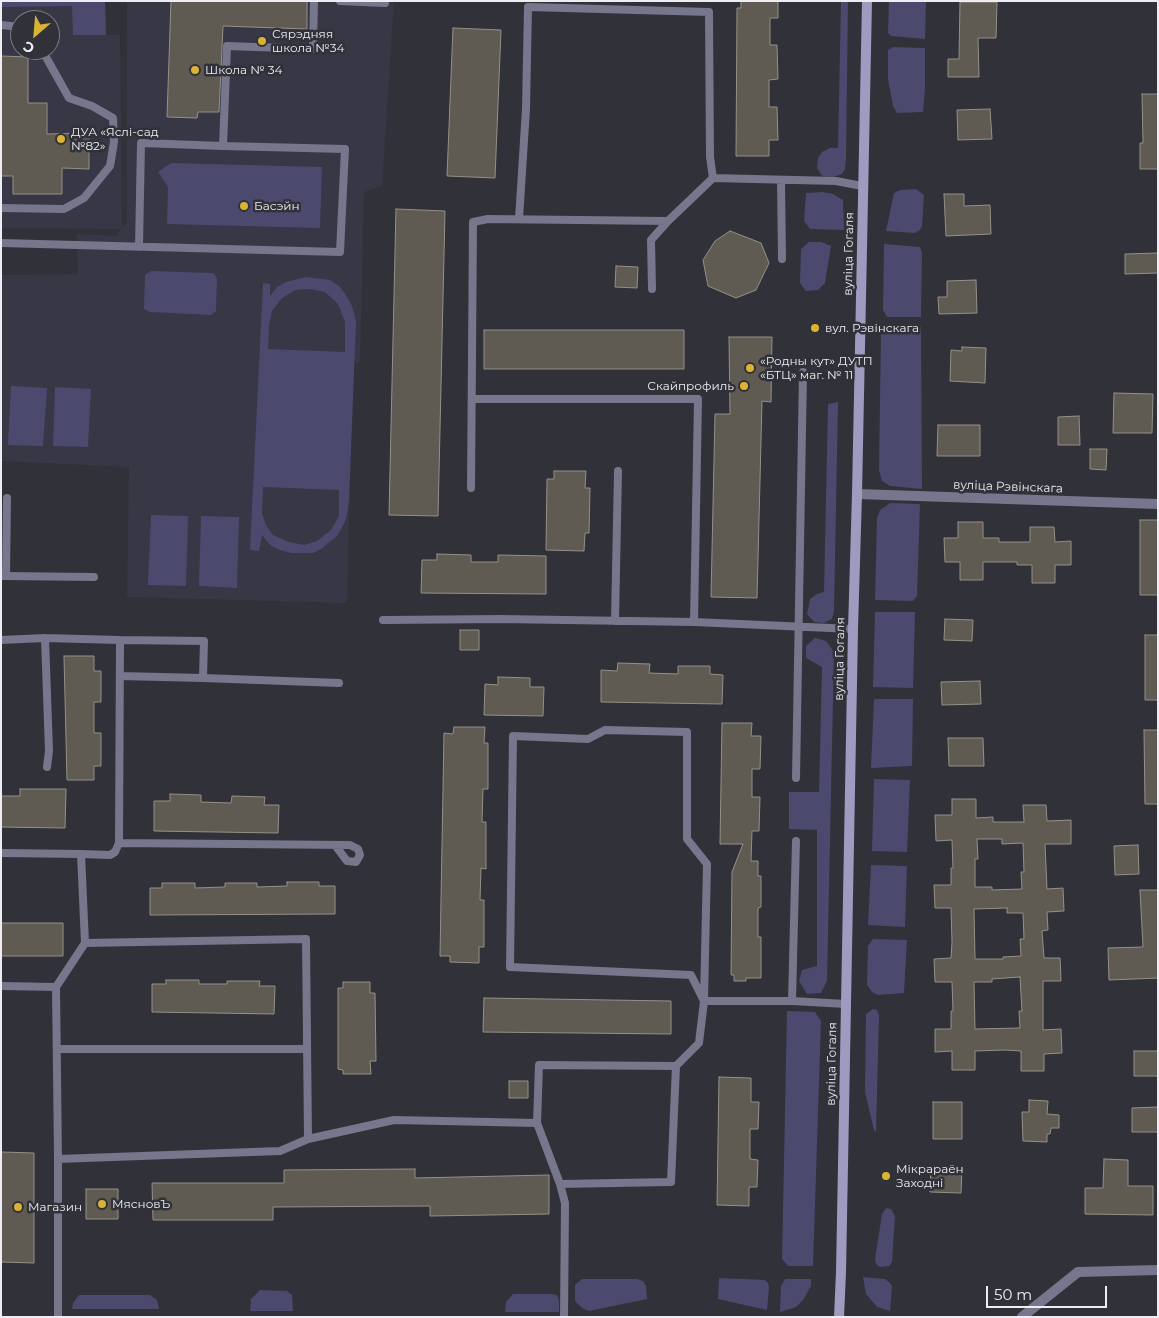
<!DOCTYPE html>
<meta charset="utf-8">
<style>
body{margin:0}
#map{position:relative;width:1159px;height:1318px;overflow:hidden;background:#313139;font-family:Montserrat,sans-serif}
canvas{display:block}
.frame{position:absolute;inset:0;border:2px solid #ededf3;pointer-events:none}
.north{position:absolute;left:10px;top:10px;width:50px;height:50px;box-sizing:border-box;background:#313139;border:1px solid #7c7c83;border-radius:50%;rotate:207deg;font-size:14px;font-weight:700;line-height:20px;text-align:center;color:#ededf3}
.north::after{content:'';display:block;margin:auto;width:18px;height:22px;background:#dab333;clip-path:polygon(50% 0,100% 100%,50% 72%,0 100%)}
.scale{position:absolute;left:986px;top:1286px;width:121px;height:22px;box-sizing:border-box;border:2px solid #ededf3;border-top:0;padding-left:6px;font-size:15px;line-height:18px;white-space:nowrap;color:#ededf3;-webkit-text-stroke:4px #313139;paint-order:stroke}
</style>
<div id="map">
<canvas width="1159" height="1318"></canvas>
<div class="frame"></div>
<div class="north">С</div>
<div class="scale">50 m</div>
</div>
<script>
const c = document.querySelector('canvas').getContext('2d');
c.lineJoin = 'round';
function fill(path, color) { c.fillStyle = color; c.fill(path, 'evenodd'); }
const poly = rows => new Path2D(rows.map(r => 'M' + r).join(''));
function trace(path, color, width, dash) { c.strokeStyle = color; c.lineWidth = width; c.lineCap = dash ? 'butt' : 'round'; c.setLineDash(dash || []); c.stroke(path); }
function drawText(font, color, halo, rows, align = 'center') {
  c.font = font + ' Montserrat,sans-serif'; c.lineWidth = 5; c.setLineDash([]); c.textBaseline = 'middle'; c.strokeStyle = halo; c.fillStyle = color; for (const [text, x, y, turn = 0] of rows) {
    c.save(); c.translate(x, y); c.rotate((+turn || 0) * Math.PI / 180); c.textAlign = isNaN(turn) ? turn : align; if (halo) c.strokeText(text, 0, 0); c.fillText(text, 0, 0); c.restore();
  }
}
fill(poly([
 [1,1,105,1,106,35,120,35,122,228,127,223,127,1,394,1,382,186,364,192,360,362,353,363,347,603,127,597,129,467,1,461,1,275,78,274,77,234,116,236,121,229,1,228],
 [20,20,50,20,50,50,20,50]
]), '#383746');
fill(poly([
 [1,1,105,1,106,35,73,35,72,6,1,7],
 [841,1,848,1,846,158,845,169,842,174,833,177,822,176,817,168,818,158,822,152,830,148,838,148],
 [889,1,926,1,925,39,891,36,888,33],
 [893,47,925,48,925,89,923,112,897,113,893,106,888,79,888,50],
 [171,163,322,167,320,228,167,224,168,187,158,172],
 [916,189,924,195,922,226,920,230,915,233,886,231,894,193,900,190],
 [823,192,833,194,843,200,844,230,810,229,804,221,806,193],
 [809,242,821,242,831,246,825,283,818,290,806,291,800,283,801,249],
 [884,244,920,247,922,253,921,317,887,317,883,310],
 [151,271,213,273,217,278,216,311,211,315,150,312,144,309,145,275],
 [306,277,330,280,339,286,346,295,352,306,356,321,349,500,347,514,345,522,337,536,321,549,313,553,291,553,280,550,271,546,262,535,259,551,250,550,263,283,270,284,270,296,277,287,286,282],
 [310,289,325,292,338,304,345,322,345,352,268,349,269,325,272,311,282,298,295,290],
 [263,487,339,490,339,516,331,530,317,541,304,545,289,542,273,535,266,525,262,514],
 [895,325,921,327,922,489,890,486,882,481,879,470,881,332,887,327],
 [11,386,47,388,43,446,8,445],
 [55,387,91,389,88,447,53,446],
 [838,402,834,611,832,619,824,623,814,622,807,614,810,599,817,594,824,592,828,404],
 [890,503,920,504,917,596,913,601,875,600,877,518,880,510],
 [151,515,188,516,186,586,148,585],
 [201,516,239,517,237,588,199,586],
 [875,612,915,612,913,688,873,687],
 [815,638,826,641,834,652,827,981,821,993,807,994,799,981,802,970,817,966,817,830,789,829,789,792,819,792,822,667,806,658,806,646],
 [874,699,913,699,912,766,871,768],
 [874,779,910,780,907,852,872,851],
 [871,865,907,866,905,927,868,925],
 [873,939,907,940,904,993,878,995,872,992,867,985,868,946],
 [873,1009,877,1010,879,1015,876,1132,874,1130,865,1092,866,1014],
 [787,1011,815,1012,821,1021,813,1266,788,1266,782,1259],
 [886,1208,891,1209,895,1216,892,1262,889,1266,880,1267,876,1264,875,1259,882,1214],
 [863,1277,885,1279,889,1282,892,1286,890,1311,877,1307,872,1301,866,1294],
 [719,1278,765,1280,768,1283,769,1287,767,1310,718,1299],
 [582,1279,637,1279,643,1281,646,1286,647,1299,589,1311,582,1308,575,1301,575,1285],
 [785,1279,811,1279,811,1286,803,1300,796,1307,780,1312,781,1286],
 [260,1290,287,1291,292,1295,293,1311,250,1311,251,1299],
 [513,1294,550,1294,557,1295,559,1301,559,1312,505,1312,506,1302],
 [79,1295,150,1295,157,1300,159,1309,72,1309,73,1303]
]), '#4b496e');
const building = poly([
 [171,1,307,1,307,29,223,26,219,112,198,112,197,118,167,117,171,1],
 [741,1,778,1,778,18,770,18,770,45,777,45,778,79,769,80,769,107,777,107,778,140,769,140,769,156,736,156,737,8,741,8,741,1],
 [960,2,997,2,996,38,978,38,979,77,948,77,948,59,959,59,960,2],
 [453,28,501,30,495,178,447,176,453,28],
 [1,56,28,57,28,103,47,103,47,134,89,133,89,169,62,168,62,194,13,194,13,176,1,176,1,56],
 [1142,94,1158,94,1158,169,1140,169,1140,143,1143,143,1142,94],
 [990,109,992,139,958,140,957,110,990,109],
 [944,194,964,194,964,206,990,205,991,234,946,236,944,194],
 [396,209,445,211,438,516,389,515,396,209],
 [730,231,761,243,769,263,756,290,736,298,708,286,703,260,715,241,730,231],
 [1158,253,1158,273,1125,274,1125,254,1158,253],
 [616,266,638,267,637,288,615,287,616,266],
 [976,280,977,313,939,314,938,297,947,297,947,281,976,280],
 [484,330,684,330,684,369,484,369,484,330],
 [729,337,772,337,771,402,762,401,757,598,711,597,715,414,730,414,729,337],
 [962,347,986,348,985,383,950,381,951,350,962,351,962,347],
 [1114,393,1153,394,1152,433,1113,433,1114,393],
 [1079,416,1080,445,1058,445,1058,417,1079,416],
 [938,425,980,425,980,456,937,456,938,425],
 [1090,449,1107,449,1106,470,1090,469,1090,449],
 [554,471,586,471,585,488,590,488,589,533,585,533,584,551,546,550,547,479,554,479,554,471],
 [1140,520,1158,520,1158,595,1140,595,1140,520],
 [958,522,983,522,983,538,999,538,999,542,1030,542,1030,527,1054,527,1055,542,1071,541,1071,565,1055,565,1055,583,1032,583,1032,565,1017,565,1017,562,983,562,983,580,960,580,960,562,945,562,944,538,958,538,958,522],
 [437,554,471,555,471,562,498,562,498,555,546,556,546,594,421,593,422,560,437,560,437,554],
 [945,619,973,620,972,641,944,640,945,619],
 [460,630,479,630,479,650,460,650,460,630],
 [1145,635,1158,635,1158,700,1145,700,1145,635],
 [64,656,94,656,94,671,101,671,101,702,94,702,94,733,101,733,101,766,94,766,94,780,67,780,64,656],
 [618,663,650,664,649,673,678,674,678,666,710,666,710,674,723,675,722,704,601,702,601,670,617,671,618,663],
 [498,677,530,678,530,687,544,687,543,716,484,715,485,684,498,685,498,677],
 [980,681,981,704,942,705,941,682,980,681],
 [722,723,752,723,751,736,761,736,760,769,752,769,752,797,760,797,759,831,752,831,751,861,758,861,758,876,761,876,761,907,758,908,758,937,761,937,761,978,746,978,746,981,734,981,734,975,731,975,732,872,743,844,720,844,722,723],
 [454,727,485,727,484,743,488,743,488,789,483,789,482,822,486,822,486,869,481,868,480,900,484,900,484,947,479,947,479,963,450,962,450,956,440,956,444,733,453,734,454,727],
 [1144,730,1158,730,1158,804,1145,804,1144,730],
 [948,738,983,738,984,766,949,766,948,738],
 [20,789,66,789,65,828,1,827,1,796,20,796,20,789],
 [170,794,201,795,201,802,231,803,232,796,265,797,264,805,279,805,278,833,154,831,154,801,170,801,170,794],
 [952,799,976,799,976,818,993,817,993,822,1024,822,1023,805,1046,805,1047,821,1071,820,1071,844,1045,844,1047,889,1063,888,1064,911,1047,912,1048,930,1042,931,1044,958,1060,958,1061,981,1043,981,1043,1030,1061,1029,1062,1053,1044,1054,1044,1071,1021,1071,1021,1051,1005,1050,975,1051,975,1070,952,1070,952,1051,935,1052,935,1029,951,1029,951,1011,953,1011,952,982,935,982,934,959,951,958,952,942,951,908,935,908,934,885,951,885,951,868,953,868,952,840,936,841,935,815,952,815,952,799],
 [977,839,1002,839,1002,844,1023,843,1024,872,1021,872,1022,889,992,890,992,887,975,887,975,859,978,859,977,839],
 [1007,908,1007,913,1023,913,1024,939,1020,939,1021,956,1003,957,1003,959,975,959,974,909,1007,908],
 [1020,977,1022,1011,1019,1011,1020,1028,975,1029,974,982,992,982,992,979,1020,977],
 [1138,845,1139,874,1115,875,1114,846,1138,845],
 [287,882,319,882,319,886,335,886,335,914,150,915,150,888,162,888,162,883,195,883,195,888,225,887,225,883,257,883,257,887,287,886,287,882],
 [1140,890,1158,890,1158,978,1109,980,1108,948,1143,947,1140,890],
 [1,923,63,923,63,956,1,956,1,923],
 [166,980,199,980,199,984,227,984,227,981,260,981,259,986,275,986,274,1014,152,1012,152,984,166,984,166,980],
 [343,982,370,982,370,993,375,993,376,1061,370,1061,371,1074,343,1074,343,1070,338,1069,338,988,343,988,343,982],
 [484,998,671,1001,671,1034,483,1032,484,998],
 [1134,1051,1158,1051,1158,1076,1134,1076,1134,1051],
 [719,1077,751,1078,751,1102,759,1102,758,1129,750,1129,750,1159,758,1160,757,1187,749,1187,749,1206,717,1205,719,1077],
 [509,1081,528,1081,528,1098,509,1098,509,1081],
 [1029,1100,1048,1101,1047,1114,1059,1115,1059,1128,1051,1128,1050,1134,1047,1134,1047,1142,1023,1141,1022,1112,1029,1112,1029,1100],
 [933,1102,962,1102,962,1139,933,1139,933,1102],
 [1158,1107,1158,1132,1132,1132,1132,1108,1158,1107],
 [1,1152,34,1153,34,1263,1,1262,1,1152],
 [1104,1159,1128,1160,1128,1186,1153,1186,1153,1215,1085,1214,1085,1188,1103,1188,1104,1159],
 [931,1167,962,1168,961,1193,930,1192,931,1167],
 [415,1169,415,1178,549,1175,549,1214,430,1216,430,1206,273,1207,273,1220,153,1220,152,1183,284,1183,284,1170,415,1169],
 [86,1189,118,1189,118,1219,86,1219,86,1189]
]);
fill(building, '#5f5b52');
trace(building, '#959187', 1);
trace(poly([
 [340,1,385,3],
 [1,25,20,27],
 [781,180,782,259],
 [1,208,64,209,84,198,110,166,114,142,113,118,92,106,69,98,42,50],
 [519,219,526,109,528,7,709,12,710,157,713,178],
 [1,243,340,252,345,149,223,146,227,46,313,49,314,1],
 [139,247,141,143,223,146],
 [652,289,651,240,668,221],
 [472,399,698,399,694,622,853,629],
 [471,488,473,222,488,219,668,221,713,178,836,181,862,186],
 [1,576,94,577],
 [6,576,7,498],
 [383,620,501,619,694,622],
 [615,621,618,471],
 [45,638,120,640,119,843,115,852,110,855,81,854],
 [1,640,45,638,49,751,47,767],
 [120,640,204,641,203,678,120,676],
 [203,678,339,683],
 [796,778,803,372],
 [119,843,350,845,358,849,360,855,356,862,347,861,335,845],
 [1,853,81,854,85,943,56,987],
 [85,943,306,939,308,1139],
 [1,986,56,987,58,1159,58,1317],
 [792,1001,796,841],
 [57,1049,307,1049],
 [537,1123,560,1184,565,1203,564,1317],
 [58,1159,280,1151,308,1139,394,1120,537,1123,539,1065,676,1066],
 [560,1184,671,1182,676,1066,699,1043,704,1001,707,864,687,839,687,732,605,730,588,739,513,736,510,967,691,975,704,1001,792,1001,846,1004]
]), '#76768c', 8);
trace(poly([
 [857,494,1158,504],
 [1022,1317,1078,1272,1158,1270]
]), '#76768c', 10);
trace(poly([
 [839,1317,841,1272,853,629,857,494,867,1]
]), '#9d9cc0', 10);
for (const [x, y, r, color] of [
 [262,41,5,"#dab333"],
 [195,70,5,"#dab333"],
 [61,139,5,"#dab333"],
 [244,206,5,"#dab333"],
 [815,328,5,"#dab333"],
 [750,368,5,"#dab333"],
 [744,386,5,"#dab333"],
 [886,1176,5,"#dab333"],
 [102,1204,5,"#dab333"],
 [18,1207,5,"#dab333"]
]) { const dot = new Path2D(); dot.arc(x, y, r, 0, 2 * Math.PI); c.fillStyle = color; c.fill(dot); trace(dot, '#313139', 2); }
drawText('12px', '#ededf3', '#313139', [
 ["Сярэдняя",272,34],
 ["школа №34",272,48],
 ["Школа № 34",205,70],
 ["ДУА «Яслі-сад",71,132],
 ["№82»",71,146],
 ["Басэйн",254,206],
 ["вул. Рэвінскага",825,328],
 ["«Родны кут» ДУТП",760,361],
 ["«БТЦ» маг. № 11",760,375],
 ["Скайпрофиль",734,386,"right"],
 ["Мікрараён",896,1169],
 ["Заходні",896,1183],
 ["МясновЪ",112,1204],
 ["Магазин",28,1207]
], 'left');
drawText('12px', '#ededf3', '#313139', [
 ["вуліца Гогаля",849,254,-89],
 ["вуліца Рэвінскага",1008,487,2],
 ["вуліца Гогаля",840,659,-89],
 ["вуліца Гогаля",832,1064,-89]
]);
</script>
